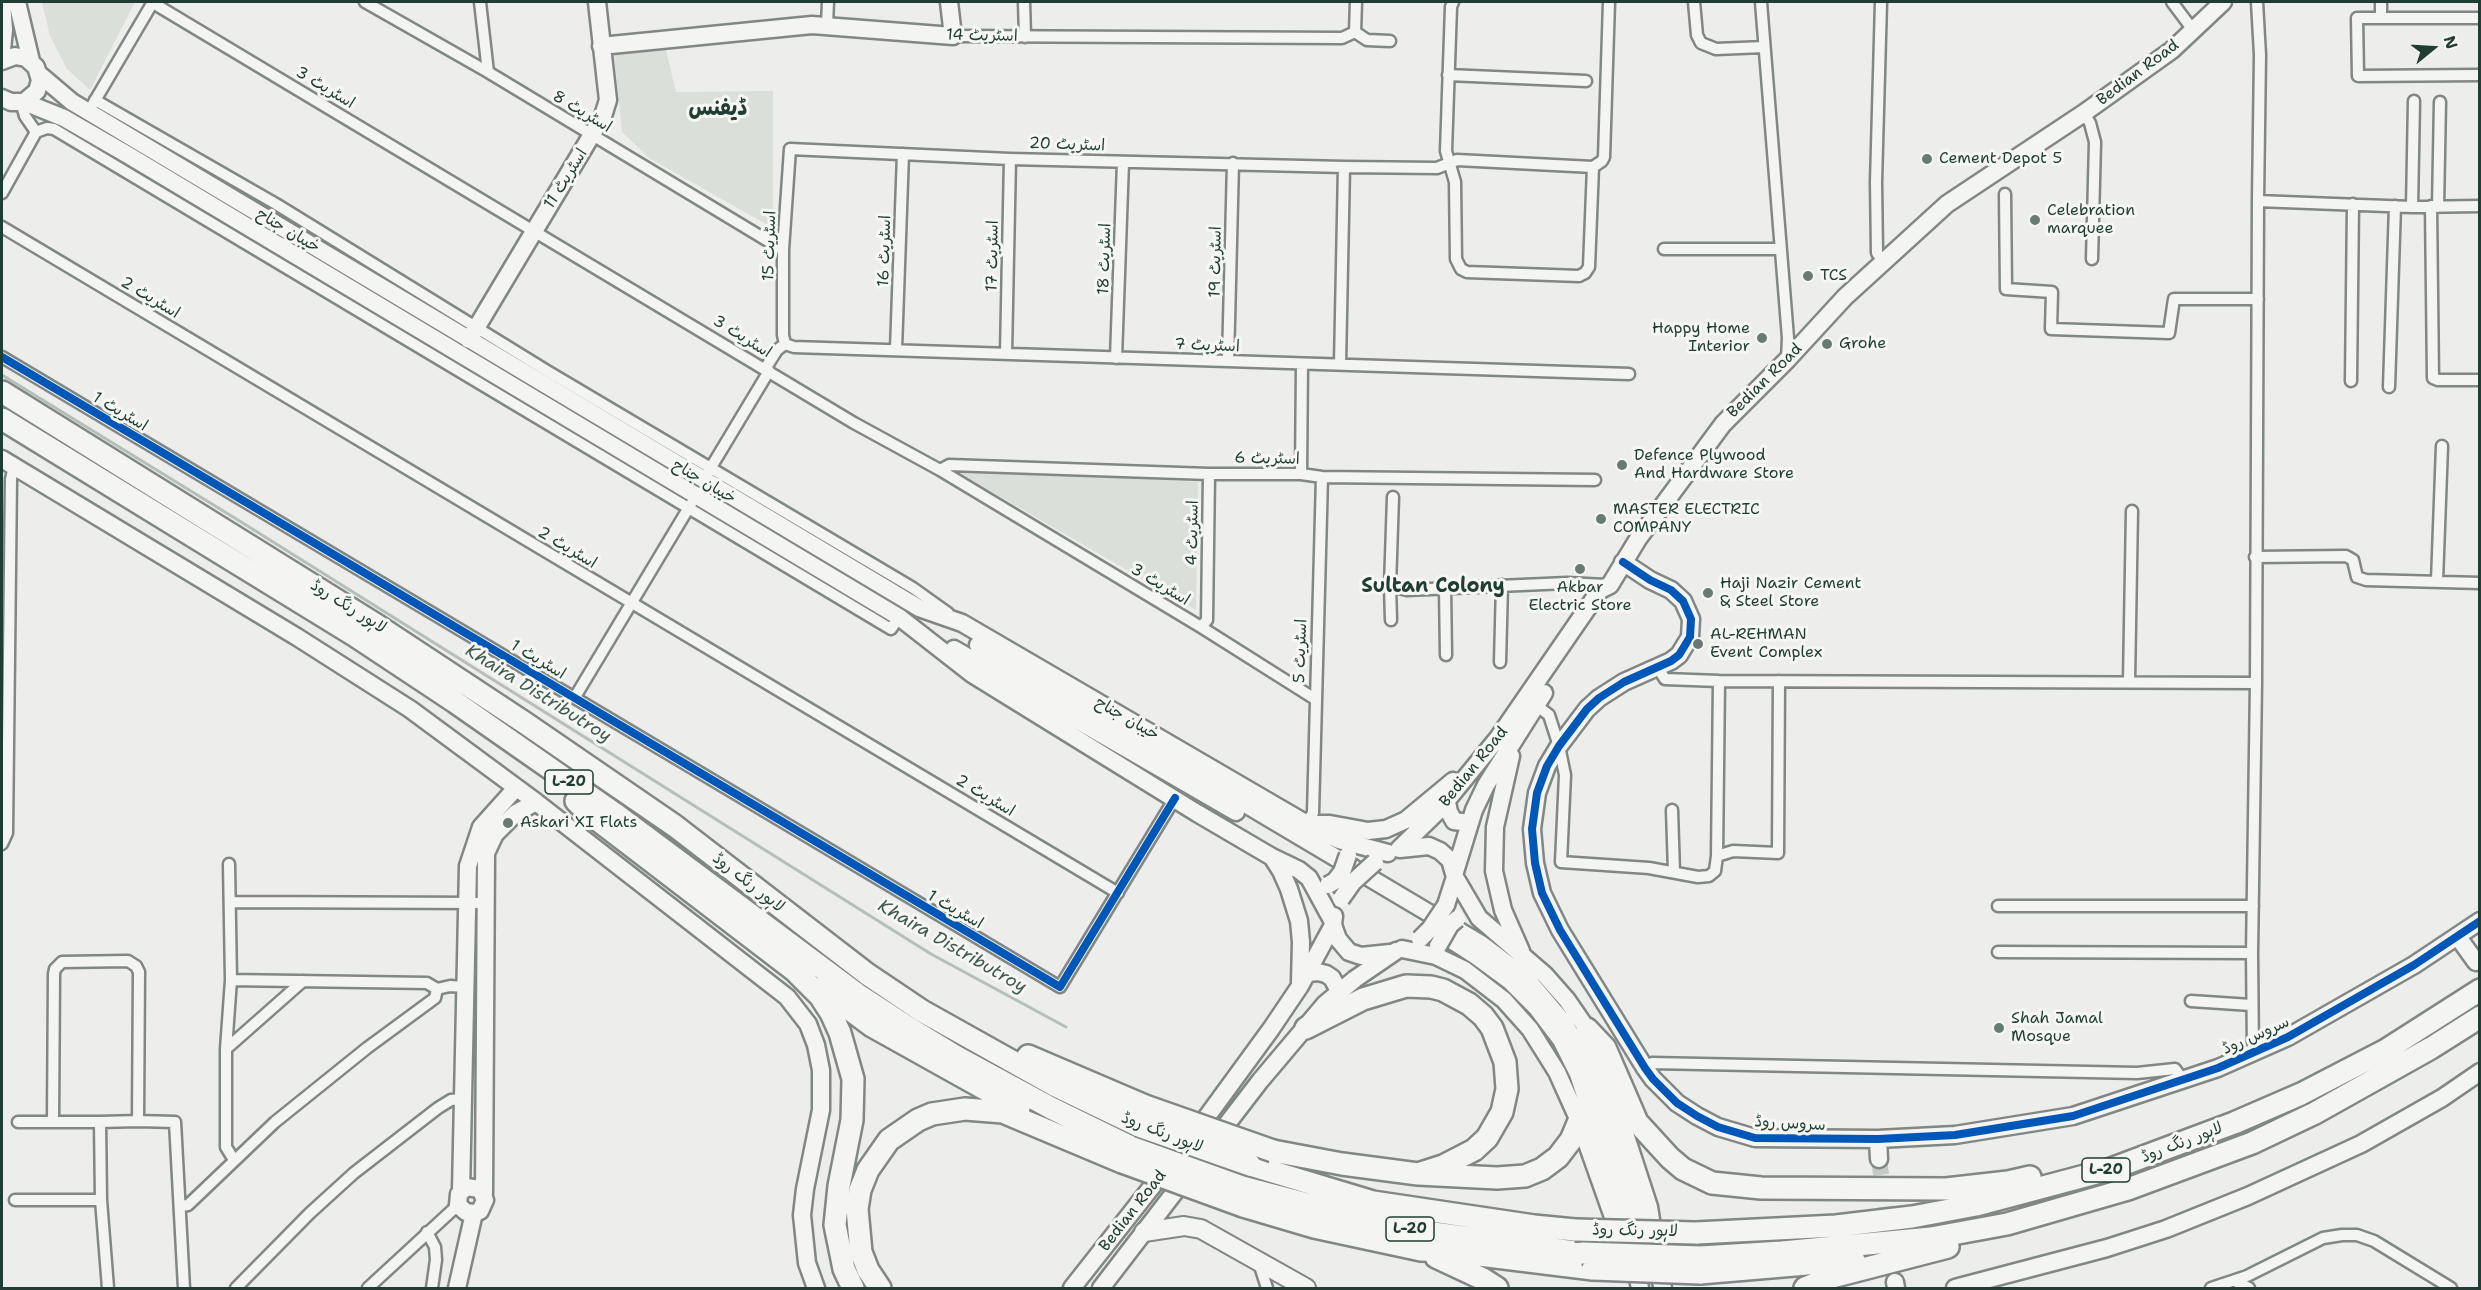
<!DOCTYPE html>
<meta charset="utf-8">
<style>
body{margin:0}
#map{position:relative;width:2481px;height:1290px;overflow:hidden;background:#edeeeb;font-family:"Shantell Sans",sans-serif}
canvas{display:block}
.frame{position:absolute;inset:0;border:3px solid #1f3d34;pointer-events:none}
.north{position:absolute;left:2403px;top:18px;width:60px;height:60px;-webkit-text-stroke:4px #f6f6f2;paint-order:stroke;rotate:72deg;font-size:16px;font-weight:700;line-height:24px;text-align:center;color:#1f3d34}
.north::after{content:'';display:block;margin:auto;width:21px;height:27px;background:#1f3d34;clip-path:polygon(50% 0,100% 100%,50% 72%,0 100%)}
</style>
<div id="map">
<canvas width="2481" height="1290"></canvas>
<div class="frame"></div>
<div class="north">N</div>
</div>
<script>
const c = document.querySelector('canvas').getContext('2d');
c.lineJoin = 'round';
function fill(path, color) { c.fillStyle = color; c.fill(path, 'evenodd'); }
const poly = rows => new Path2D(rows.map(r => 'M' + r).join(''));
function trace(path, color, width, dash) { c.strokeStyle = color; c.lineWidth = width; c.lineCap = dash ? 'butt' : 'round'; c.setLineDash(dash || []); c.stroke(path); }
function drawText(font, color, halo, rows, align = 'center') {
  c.font = font + ' "Shantell Sans","Playpen Sans Arabic",sans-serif'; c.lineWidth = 6; c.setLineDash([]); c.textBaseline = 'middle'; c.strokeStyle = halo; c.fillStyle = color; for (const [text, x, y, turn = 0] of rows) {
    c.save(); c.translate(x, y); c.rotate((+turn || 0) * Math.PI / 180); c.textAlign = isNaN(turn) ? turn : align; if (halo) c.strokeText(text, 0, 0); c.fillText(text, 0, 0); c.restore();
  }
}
fill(poly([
 [42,2,135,2,90,90,67,69,50,36],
 [666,50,676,92,773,91,773,228,649,158,622,132,614,54],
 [949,467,1198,482,1196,610]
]), '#dadfda');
trace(poly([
 [2,375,238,520,931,954,1066,1027]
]), '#b6beb9', 3);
trace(poly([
 [1879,1159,1895,1282]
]), '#c4cbc6', 16, [16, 8]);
const street = poly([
 [365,2,488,72,783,250],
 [480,2,488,72],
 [1024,2,1025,37],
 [1453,2,1451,7,1446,151,1455,182,1456,259,1461,269,1467,272,1579,276,1585,273,1589,267,1593,167],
 [1694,2,1697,35,1701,43,1716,49,1764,47],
 [1761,2,1788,338,1787,360],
 [1881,2,1876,182,1877,253,1883,261],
 [2172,2,2193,30],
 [2257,2,2260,55,2258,201,2412,207,2480,206],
 [153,3,854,423,940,470,1201,627,1315,699],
 [2381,18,2381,2],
 [2480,18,2357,18,2358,76,2480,75],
 [827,25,828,2],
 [1355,32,1367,40,1390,41],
 [953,36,1342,38,1355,32,1356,2],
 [1448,75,1586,81],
 [95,100,276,204,547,371,913,588,948,613],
 [93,104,153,2],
 [2084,113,2090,123,2095,142,2092,259],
 [36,132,47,128,54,129,891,629,899,617],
 [2,193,36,132,25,116,21,102],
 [2005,194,2006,289,2052,292,2051,329,2169,333,2174,299,2258,299],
 [2431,206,2433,378,2438,380,2480,380],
 [2412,207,2414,101],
 [2438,207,2440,102],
 [2,227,1118,893],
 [1664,249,1780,249],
 [785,344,783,335,783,250,790,149,1010,159,1344,167,1437,168,1457,160,1593,167,1602,161,1604,157,1609,2],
 [785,344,794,347,1629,374],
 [896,349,903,154],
 [1006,353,1010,159],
 [2,357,1060,987,1175,798],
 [1116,358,1123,162],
 [1228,361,1233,163],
 [1340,364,1344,167],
 [765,369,777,350,785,344],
 [2351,381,2353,204],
 [2389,387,2395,206],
 [940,470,949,465,1209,474,1301,474,1322,477,1595,480],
 [707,474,769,371],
 [1301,474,1302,364],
 [1393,497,1390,586,1407,590,1567,583,1606,585],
 [2255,557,2346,556,2353,560,2357,577,2366,580,2480,583],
 [2437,581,2442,446],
 [1390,586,1391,620],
 [1445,589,1446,655],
 [1201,627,1207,620,1209,474],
 [1500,662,1502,585],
 [1657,667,1665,679,1719,681,2256,683],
 [2129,681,2132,511],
 [575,697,691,504],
 [1532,702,1549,715,1559,746,1565,775,1561,862,1649,868,1698,877,1709,876,1715,871,1717,856,1733,851,1778,853,1779,681],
 [1672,810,1674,872],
 [1306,824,1313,813,1322,477],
 [2,844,7,833,11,479,14,466],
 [1717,856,1719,681],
 [229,864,231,980,226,1049,226,1147,234,1160],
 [230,902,486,903],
 [1998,906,2253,906],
 [1998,952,2252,953],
 [231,980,427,983,437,989],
 [2191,1001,2251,1005],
 [226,1049,303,981],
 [2253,1053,2252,953,2256,683,2258,201],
 [1645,1068,1652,1063,2137,1073,2175,1069,2183,1080],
 [18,1122,53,1122],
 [100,1122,53,1122,54,974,55,969,62,962,128,961,136,966,139,972,138,1121],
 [15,1200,101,1200],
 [181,1206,188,1205,275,1122,367,1048,435,998,437,989,450,986,464,987],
 [427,1232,435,1247,436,1260,432,1288],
 [1259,1263,1267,1288],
 [2235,1281,2249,1288],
 [108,1288,101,1200,100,1122,138,1121,175,1122,184,1288],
 [236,1288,310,1213,354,1173,438,1108,451,1100,462,1099],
 [368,1288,458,1205],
 [2211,1288,2247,1276,2323,1238,2342,1235,2357,1235,2374,1241,2451,1288]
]);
const secondary = poly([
 [17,2,31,61],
 [601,46,812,25,953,36,949,2],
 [2,50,4,30,2,2],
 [2,61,15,56,26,58,36,67,40,80,37,91,24,102,11,102,2,98],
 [39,74,72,102,919,608,962,623,1312,827,1339,840,1388,853],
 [24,102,64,118,128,155,899,617,972,674,1197,813,1272,857,1299,870,1309,878,1333,922],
 [469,340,603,116,608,100,597,2],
 [2,459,297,637,410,709,536,802,787,997,808,1024,816,1045,821,1070,821,1110,805,1189,802,1215,807,1263,816,1288],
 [1623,562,1650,580,1671,590,1683,601,1691,619,1690,637,1679,655,1671,661,1624,682,1599,698,1587,709,1559,746,1547,766,1537,793,1532,829,1535,863,1542,893,1560,930,1645,1068,1653,1079,1677,1103,1697,1116,1718,1127,1755,1138,1878,1139,1955,1135,2073,1116,2218,1068,2288,1037,2414,965,2480,921],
 [978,645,1481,944,1526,978,1564,1023,1589,1067,1663,1288],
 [954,649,1236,812],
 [1511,756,1495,827,1494,871,1503,910,1521,951],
 [1447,802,1449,812,1454,821,1470,823],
 [1310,824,1330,824,1368,831,1386,829,1406,820,1453,781],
 [1399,849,1439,810,1498,738,1600,590,1610,585,1638,539,1723,424,1787,360,1845,297,1947,204,2084,113,2172,50,2223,2],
 [1400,849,1429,846,1440,851,1450,860,1455,877,1446,905],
 [1272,857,1281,871,1289,889,1299,921,1301,942,1300,982],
 [1455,872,1474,810,1486,785,1544,693],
 [1455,877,1479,918,1545,975,1567,1000,1587,1029,1606,1075,1649,1207,1653,1232],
 [1334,916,1333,925,1338,939,1349,952,1361,956,1390,953],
 [1434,929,1476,956,1510,981,1536,1007,1561,1040,1578,1074,1624,1215,1640,1288],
 [2458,937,2476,962],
 [1402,949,1436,956,1465,970,1504,1000,1530,1029,1557,1072,1579,1121,1618,1231],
 [1308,973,1318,972,1326,974,1332,978,1339,991],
 [1878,1139,1879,1159],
 [461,1191,468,866,481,827,516,788],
 [484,1194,486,853,495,834,516,813,536,802],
 [1895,1282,1896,1288],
 [457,1288,474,1213,480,1211,485,1200,480,1189,466,1187,459,1194,458,1205,466,1212,474,1213],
 [1072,1288,1206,1118,1271,1029,1300,986,1333,925],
 [1101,1288,1260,1081,1325,1004,1355,979,1396,951],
 [1955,1288,2107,1248,2166,1229,2248,1196,2361,1144,2442,1098,2480,1072]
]);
const primary = poly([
 [1144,1232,1184,1226,1201,1229,1306,1288]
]);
const highway = poly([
 [2,392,378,626,525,723,675,826,867,974,922,1011,1056,1086,1139,1126],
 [2,419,354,635,455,702,614,813,857,994,914,1031,957,1057,1051,1108,1133,1148],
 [576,801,587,812,795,971,820,996,831,1013,840,1033,853,1079,852,1120,839,1186,835,1225,844,1269,853,1288],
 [821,988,872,1026,1019,1108],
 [1306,1028,1363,999,1406,986,1431,987,1443,990,1469,1004,1483,1016,1492,1028,1505,1062,1507,1089,1502,1112,1487,1138,1474,1150,1443,1166,1418,1174],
 [1587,1029,1605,1048,1637,1122,1670,1158,1683,1169,1712,1183,1761,1188,1946,1189,2008,1182,2030,1177],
 [1028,1056,1145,1106],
 [1273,1151,1342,1164,1418,1174,1497,1178,1525,1176,1542,1169,1558,1157,1571,1140,1579,1121],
 [1250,1165,1373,1202,1534,1226,1575,1230],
 [1242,1187,1367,1220,1426,1232,1582,1253],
 [1243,1206,1314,1227,1421,1250,1447,1251,1593,1269],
 [1696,1233,1836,1226,1912,1217,1976,1205,2111,1169,2234,1123,2301,1094,2386,1050,2480,990],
 [1436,1257,1483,1279,1497,1288],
 [1701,1257,1782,1252,1931,1238,2007,1224,2128,1189,2252,1143,2315,1113,2431,1048,2480,1017],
 [1700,1273,1854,1260],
 [880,1288,868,1270,861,1252,857,1209,860,1190,868,1170,889,1140,918,1120,932,1114,965,1109,1003,1112,1122,1162],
 [1805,1288,1832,1277,1948,1247]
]);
trace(street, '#818784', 15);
trace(secondary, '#818784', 21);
trace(primary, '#818784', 22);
trace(highway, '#818784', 26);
trace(street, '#f4f4f2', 10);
trace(secondary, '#f4f4f2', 16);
trace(primary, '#f4f4f2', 18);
trace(highway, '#f4f4f2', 21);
const secondaryBridge = poly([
 [1328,885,1335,881,1342,872,1348,855],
 [1341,899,1353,882,1375,862],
 [1420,939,1430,929,1446,905],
 [1438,946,1450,925,1457,919]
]);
const highwayBridge = poly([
 [1145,1106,1273,1151],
 [1139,1126,1250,1165],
 [1133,1148,1242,1187],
 [1122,1162,1243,1206],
 [1575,1230,1696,1233],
 [1582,1253,1701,1257],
 [1593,1269,1700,1273]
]);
trace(secondaryBridge, '#818784', 21, []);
trace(highwayBridge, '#818784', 26, []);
trace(secondaryBridge, '#f4f4f2', 16);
trace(highwayBridge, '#f4f4f2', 21);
trace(poly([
 [2,357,1060,987,1175,798],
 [1623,562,1650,580,1671,590,1683,601,1691,619,1690,637,1679,655,1671,661,1624,682,1599,698,1587,709,1559,746,1547,766,1537,793,1532,829,1535,863,1542,893,1560,930,1645,1068,1653,1079,1677,1103,1697,1116,1718,1127,1755,1138,1878,1139,1955,1135,2073,1116,2218,1068,2288,1037,2414,965,2480,921]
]), '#0057b8', 8);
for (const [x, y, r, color] of [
 [1927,159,6,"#677b74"],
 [2035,220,6,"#677b74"],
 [1808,276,6,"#677b74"],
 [1762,338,6,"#677b74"],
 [1827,344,6,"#677b74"],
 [1622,465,6,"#677b74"],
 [1601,519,6,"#677b74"],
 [1580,569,6,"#677b74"],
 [1708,593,6,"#677b74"],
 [1698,644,6,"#677b74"],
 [508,823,6,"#677b74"],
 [1999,1028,6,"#677b74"]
]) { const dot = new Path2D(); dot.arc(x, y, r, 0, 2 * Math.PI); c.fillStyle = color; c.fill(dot); trace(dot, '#f6f6f2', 2); }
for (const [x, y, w] of [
 [569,782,48],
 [2106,1170,48],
 [1410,1229,48]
]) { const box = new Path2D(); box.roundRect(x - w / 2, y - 12, w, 24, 4.5); c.fillStyle = '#f6f6f2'; c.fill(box); trace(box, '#1f3d34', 1.5); }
drawText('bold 15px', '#1f3d34', null, [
 ["L-20",569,782],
 ["L-20",2106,1170],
 ["L-20",1410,1229]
]);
drawText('16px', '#1f3d34', '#f6f6f2', [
 ["اسٹریٹ 14",982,36,1],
 ["Bedian Road",2138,73,-37],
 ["اسٹریٹ 3",325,88,31],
 ["اسٹریٹ 8",582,112,31],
 ["اسٹریٹ 20",1067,145,2],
 ["اسٹریٹ 11",566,179,-58],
 ["خیبان جناح",288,231,31],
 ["اسٹریٹ 15",770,246,-88],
 ["اسٹریٹ 16",885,251,-88],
 ["اسٹریٹ 17",993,256,-89],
 ["اسٹریٹ 18",1105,259,-88],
 ["اسٹریٹ 19",1216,262,-89],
 ["اسٹریٹ 2",150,298,31],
 ["اسٹریٹ 3",742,337,32],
 ["اسٹریٹ 7",1207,346,2],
 ["Bedian Road",1765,381,-45],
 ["اسٹریٹ 1",120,412,31],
 ["اسٹریٹ 6",1267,459,1],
 ["خیبان جناح",704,482,31],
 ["اسٹریٹ 4",1193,533,-89],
 ["اسٹریٹ 2",567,548,31],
 ["اسٹریٹ 3",1160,585,31],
 ["لاہور رنگ روڈ",348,607,32],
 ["اسٹریٹ 5",1301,651,-88],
 ["اسٹریٹ 1",538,660,31],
 ["خیبان جناح",1127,719,30],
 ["Bedian Road",1474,767,-51],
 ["اسٹریٹ 2",985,796,31],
 ["لاہور رنگ روڈ",748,883,38],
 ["اسٹریٹ 1",955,910,30],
 ["سروس روڈ",2256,1036,-24],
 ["سروس روڈ",1790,1124,3],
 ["لاہور رنگ روڈ",1162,1133,21],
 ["لاہور رنگ روڈ",2182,1143,-21],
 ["Bedian Road",1133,1211,-52],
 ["لاہور رنگ روڈ",1635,1231,1]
]);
drawText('16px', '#1f3d34', '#f6f6f2', [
 ["Cement Depot 5",1939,159],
 ["Celebration",2047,211],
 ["marquee",2047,229],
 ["TCS",1820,276],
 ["Happy Home",1750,329,"right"],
 ["Interior",1750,347,"right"],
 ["Grohe",1839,344],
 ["Defence Plywood",1634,456],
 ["And Hardware Store",1634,474],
 ["MASTER ELECTRIC",1613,510],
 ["COMPANY",1613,528],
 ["Haji Nazir Cement",1720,584],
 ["& Steel Store",1720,602],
 ["Akbar",1580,588,"center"],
 ["Electric Store",1580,606,"center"],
 ["AL-REHMAN",1710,635],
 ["Event Complex",1710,653],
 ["Askari XI Flats",520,823],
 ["Shah Jamal",2011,1019],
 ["Mosque",2011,1037]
], 'left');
drawText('italic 18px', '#3f5850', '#f6f6f2', [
 ["Khaira Distributroy",538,694,32],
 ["Khaira Distributroy",952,947,30]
]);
drawText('bold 20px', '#1f3d34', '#f6f6f2', [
 ["Sultan Colony",1433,587]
]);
drawText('bold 22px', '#1f3d34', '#f6f6f2', [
 ["ڈیفنس",718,109]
]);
</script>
